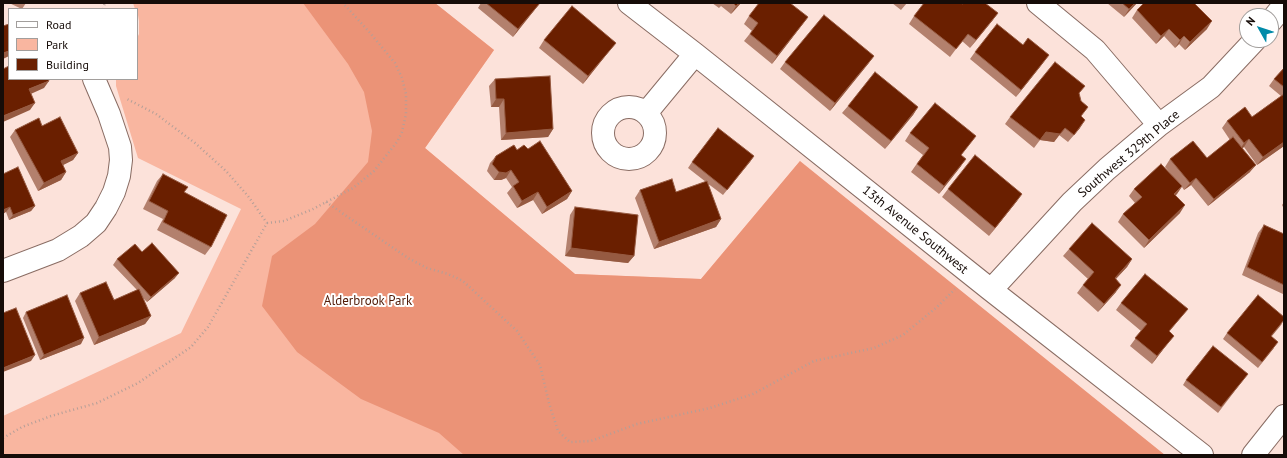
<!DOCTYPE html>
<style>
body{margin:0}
#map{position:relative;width:1287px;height:458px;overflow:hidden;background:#fce2da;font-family:"PT Sans",sans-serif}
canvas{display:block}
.frame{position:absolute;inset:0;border:4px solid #160c08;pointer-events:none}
.legend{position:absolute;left:8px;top:8px;width:130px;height:72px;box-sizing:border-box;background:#fff;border:1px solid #a29e9c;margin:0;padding:5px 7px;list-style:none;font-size:12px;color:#160c08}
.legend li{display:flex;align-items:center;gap:8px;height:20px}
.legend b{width:20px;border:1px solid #a29e9c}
.north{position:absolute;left:1239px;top:8px;width:40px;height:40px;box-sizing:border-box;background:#fff;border:1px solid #a29e9c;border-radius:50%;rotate:309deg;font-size:11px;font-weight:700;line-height:16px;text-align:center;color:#160c08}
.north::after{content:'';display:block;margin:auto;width:14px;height:18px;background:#008ba9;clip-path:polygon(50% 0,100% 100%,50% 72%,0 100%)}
</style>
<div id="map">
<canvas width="1287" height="458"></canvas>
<div class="frame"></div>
<ul class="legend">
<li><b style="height:5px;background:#fff"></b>Road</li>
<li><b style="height:11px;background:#f9b6a0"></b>Park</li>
<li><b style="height:11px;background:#6a1f00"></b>Building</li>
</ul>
<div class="north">N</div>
</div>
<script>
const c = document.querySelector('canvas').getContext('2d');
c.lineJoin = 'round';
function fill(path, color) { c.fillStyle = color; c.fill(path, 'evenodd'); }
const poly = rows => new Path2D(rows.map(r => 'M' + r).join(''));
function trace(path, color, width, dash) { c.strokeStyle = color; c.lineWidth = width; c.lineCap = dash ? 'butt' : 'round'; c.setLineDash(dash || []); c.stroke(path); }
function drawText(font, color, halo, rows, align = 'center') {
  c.font = font + ' "PT Sans",sans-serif'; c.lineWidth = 4; c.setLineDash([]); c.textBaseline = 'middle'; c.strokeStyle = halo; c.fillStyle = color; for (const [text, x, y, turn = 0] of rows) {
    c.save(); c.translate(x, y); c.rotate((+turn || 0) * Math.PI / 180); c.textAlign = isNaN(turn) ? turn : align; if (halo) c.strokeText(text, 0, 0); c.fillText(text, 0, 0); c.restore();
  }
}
fill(poly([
 [133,3,435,3,494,50,425,148,575,274,701,279,800,161,856,455,3,455,3,416,181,333,241,209,138,158,116,86,116,79,137,79,137,38,139,34,139,21,137,9,135,9]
]), '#f9b6a0');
fill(poly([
 [303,3,435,3,494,50,425,148,575,274,701,279,800,161,1165,455,464,455,439,433,361,399,297,352,262,306,272,256,315,224,368,162,372,131,364,92,348,64]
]), '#eb9377');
const minor = poly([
 [629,3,695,54,991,290,1202,455],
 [1038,3,1095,50,1159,125],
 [1271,21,1284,5],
 '603 133a26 26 0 1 1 52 0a26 26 0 1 1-52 0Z',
 [647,112,695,54],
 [3,271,58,250,81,236,96,223,106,208,114,192,119,176,121,160,120,147,109,114,94,79],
 [991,290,1072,202,1107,169,1159,125,1211,87,1255,40],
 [1253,455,1284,416]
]);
trace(minor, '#896c63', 24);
trace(poly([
 [103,9,105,3],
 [326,202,408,258,427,268,448,274,463,281,517,331,540,365,549,403,558,431,570,442,591,441,637,424,710,408,753,394,814,361,874,348,903,335,937,307,955,289],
 [267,223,284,221,313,209,353,188,374,171,397,142,402,132,406,114,406,94,402,78,395,63,371,34,343,3],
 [3,438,22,427,51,416,97,403,138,383,191,347,208,327,267,223,248,196,226,171,195,143,156,114,127,99]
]), '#b49f98', 2.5, [1, 3]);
trace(minor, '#fff', 22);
fill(poly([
 [9,3,26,3,22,9],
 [481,3,540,3,513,37,478,8],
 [712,3,741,3,731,14,721,6,719,8],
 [892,3,907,3,901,10],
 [1107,3,1137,3,1124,17],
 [963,4,998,13,992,21,970,48,962,41,950,57,909,24,914,16],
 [1137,10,1207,29,1185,50,1179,44,1175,48,1164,36,1156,44,1132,18],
 [749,16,808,17,772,64,744,41,752,31,744,24],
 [544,40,616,43,610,50,583,84,539,48],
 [975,52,1043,63,1016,97,970,59],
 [874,56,868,64,830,111,780,69,785,62],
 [1284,68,1284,146,1257,165,1244,147,1242,148,1250,172,1208,206,1191,185,1184,190,1182,187,1176,195,1180,213,1144,248,1118,222,1123,214,1135,203,1129,196,1134,189,1173,177,1165,167,1170,159,1207,158,1230,140,1222,128,1227,121,1252,117,1281,96,1269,86,1274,79],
 [495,79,553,129,548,137,501,140,499,107,491,107,489,86],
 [1079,94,1081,117,1080,128,1068,142,1059,135,1054,142,1040,140,1034,148,1005,124,1010,117],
 [848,106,918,107,913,115,885,149,842,113],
 [15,130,78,153,73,160,63,165,66,172,61,180,38,191,10,137],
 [910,133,970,143,961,155,961,166,939,194,911,172,923,155,905,141],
 [528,149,572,191,567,199,542,214,533,200,517,208,507,193,512,187,506,178,501,180,494,180,487,171,490,163,496,156,517,150],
 [754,156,723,195,707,183,721,219,716,227,654,249,635,198,640,190,676,192,706,182,688,168,692,162],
 [3,174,35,206,31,211,9,220,6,212],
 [163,174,184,192,211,247,205,255,157,230,163,219,143,209,157,181],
 [948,189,1017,201,989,236,942,197],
 [1284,202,1284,209,1282,205],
 [575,207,634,256,628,263,565,256,570,215],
 [1264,225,1284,234,1284,292,1283,294,1242,275,1258,233],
 [1069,249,1132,259,1127,267,1116,279,1116,292,1098,312,1077,293,1083,285,1088,279,1063,256],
 [142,252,175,278,147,302,142,297,151,316,145,324,94,345,75,301,80,293,114,300,137,290,113,265,117,259],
 [1121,303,1188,309,1182,316,1169,332,1168,343,1152,364,1130,346,1141,331,1116,310],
 [26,312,81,344,40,360,23,318],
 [1282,324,1272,336,1274,348,1258,368,1223,339,1227,333],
 [1244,379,1218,413,1183,385,1186,380]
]), '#b3806d');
fill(poly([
 [540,3,513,37,518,29],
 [739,3,741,3,731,14,736,6],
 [1135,3,1137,3,1124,17,1129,9],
 [998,13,992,21,970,48,976,40],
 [808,17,802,25,772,64,777,56],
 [1212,21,1207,29,1185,50,1190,42],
 [1169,29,1164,36,1156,44,1161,36],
 [1184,36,1179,44,1175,48,1180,40],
 [616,43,610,50,583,84,588,76],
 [9,51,9,56,3,59,3,53],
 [1049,55,1043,63,1016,97,1021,90],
 [874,56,868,64,830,111,835,103],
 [49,81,44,88,24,97,29,89],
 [496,99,504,99,499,107,491,107],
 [35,103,30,110,3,122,3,116],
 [918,107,913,115,885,149,891,141],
 [1085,120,1080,128,1068,142,1074,135],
 [1065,128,1054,142,1040,140,1034,148,1046,132],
 [553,129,548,137,501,140,506,133],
 [1249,139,1244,147,1239,151,1244,143],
 [1284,142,1284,146,1257,165,1263,157],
 [78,153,73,160,55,169,61,161],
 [754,156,750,162,723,195,727,190],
 [966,159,961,166,939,194,944,186],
 [1256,165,1250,172,1208,206,1214,199],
 [511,170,506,178,501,180,494,180,499,172],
 [66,172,61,180,38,191,44,183],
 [1196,178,1191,185,1184,190,1190,183],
 [1182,186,1177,194,1169,201,1174,194],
 [572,191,567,199,542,214,547,207],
 [538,192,533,200,517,208,522,201],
 [1022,194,1017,201,989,236,995,228],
 [1185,205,1180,213,1144,248,1149,240],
 [35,206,31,211,9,220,13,215],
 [10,207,6,212,3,214,3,210],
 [721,219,716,227,654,249,659,242],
 [571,248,634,256,628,263,565,256],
 [1132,259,1127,267,1109,286,1115,278],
 [179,273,175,278,147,302,151,297],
 [1121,285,1116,292,1098,312,1104,304],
 [151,316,145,324,94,345,99,337],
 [1174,336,1168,343,1152,364,1157,356],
 [84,338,81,344,40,360,44,355],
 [35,355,31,361,3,372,3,368]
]), '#965a41');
const building = poly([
 [486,3,540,3,518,29,486,3],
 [733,3,739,3,736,6,733,3],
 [759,3,790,3,808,17,777,56,750,34,758,23,749,16,759,3],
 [924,3,961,3,963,4,964,3,985,3,998,13,976,40,968,34,956,49,914,16,924,3],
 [1122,3,1135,3,1129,9,1122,3],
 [1144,3,1194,3,1212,21,1190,42,1184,36,1180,40,1169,29,1161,36,1137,10,1144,3],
 [572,6,616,43,588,76,544,40,572,6],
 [824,15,874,56,835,103,785,62,824,15],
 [9,24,9,51,3,53,3,26,9,24],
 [997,24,1023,45,1028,38,1049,55,1021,90,975,52,997,24],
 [1055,62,1085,86,1079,93,1081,101,1088,107,1081,116,1085,120,1074,135,1065,128,1060,134,1046,132,1040,140,1010,117,1055,62],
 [9,66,9,79,48,79,49,81,29,89,35,103,3,116,3,69,9,66],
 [1284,68,1284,87,1274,79,1284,68],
 [875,72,918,107,891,141,848,106,875,72],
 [550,76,553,129,506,133,504,99,496,99,495,79,550,76],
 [1284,94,1284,142,1263,157,1249,139,1244,143,1227,121,1245,107,1252,117,1284,94],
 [935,103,976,136,961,155,966,159,944,186,917,164,929,148,910,133,935,103],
 [60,117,78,153,61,161,66,172,44,183,15,130,39,118,42,126,60,117],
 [718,128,754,156,727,190,692,162,718,128],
 [1233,137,1256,165,1214,199,1196,178,1190,183,1170,159,1193,141,1207,158,1233,137],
 [540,141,572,191,547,207,538,192,522,201,513,186,519,182,511,170,506,173,499,172,492,164,496,156,514,145,517,150,524,145,528,149,540,141],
 [975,155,1022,194,995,228,948,189,975,155],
 [1161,164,1182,186,1174,194,1185,205,1149,240,1123,214,1142,197,1134,189,1161,164],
 [18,167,35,206,13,215,10,207,3,210,3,174,18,167],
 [163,174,188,187,184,192,227,215,211,247,163,222,168,211,149,201,163,174],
 [672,179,676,192,707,181,721,219,659,242,640,190,672,179],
 [575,207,638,215,634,256,571,248,575,207],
 [1092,223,1132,259,1115,278,1121,285,1104,304,1083,285,1094,272,1069,249,1092,223],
 [1264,225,1284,234,1284,285,1247,267,1264,225],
 [152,243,179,273,151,297,117,259,135,244,142,252,152,243],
 [1145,274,1188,309,1169,331,1174,336,1157,356,1135,338,1147,324,1121,303,1145,274],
 [106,282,114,300,139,289,151,316,99,337,80,293,106,282],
 [67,295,84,338,44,355,26,312,67,295],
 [1258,295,1284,317,1284,320,1271,336,1278,342,1262,362,1227,333,1258,295],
 [16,308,35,355,3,368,3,313,16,308],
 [1213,346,1248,374,1221,407,1186,380,1213,346]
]);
fill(building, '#6a1f00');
trace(building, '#965a41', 1);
drawText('13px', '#160c08', '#fff', [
 ["Southwest 329th Place",1129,154,-40],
 ["13th Avenue Southwest",915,230,39]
]);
drawText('13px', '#521c08', '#fff', [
 ["Alderbrook Park",368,301]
]);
</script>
